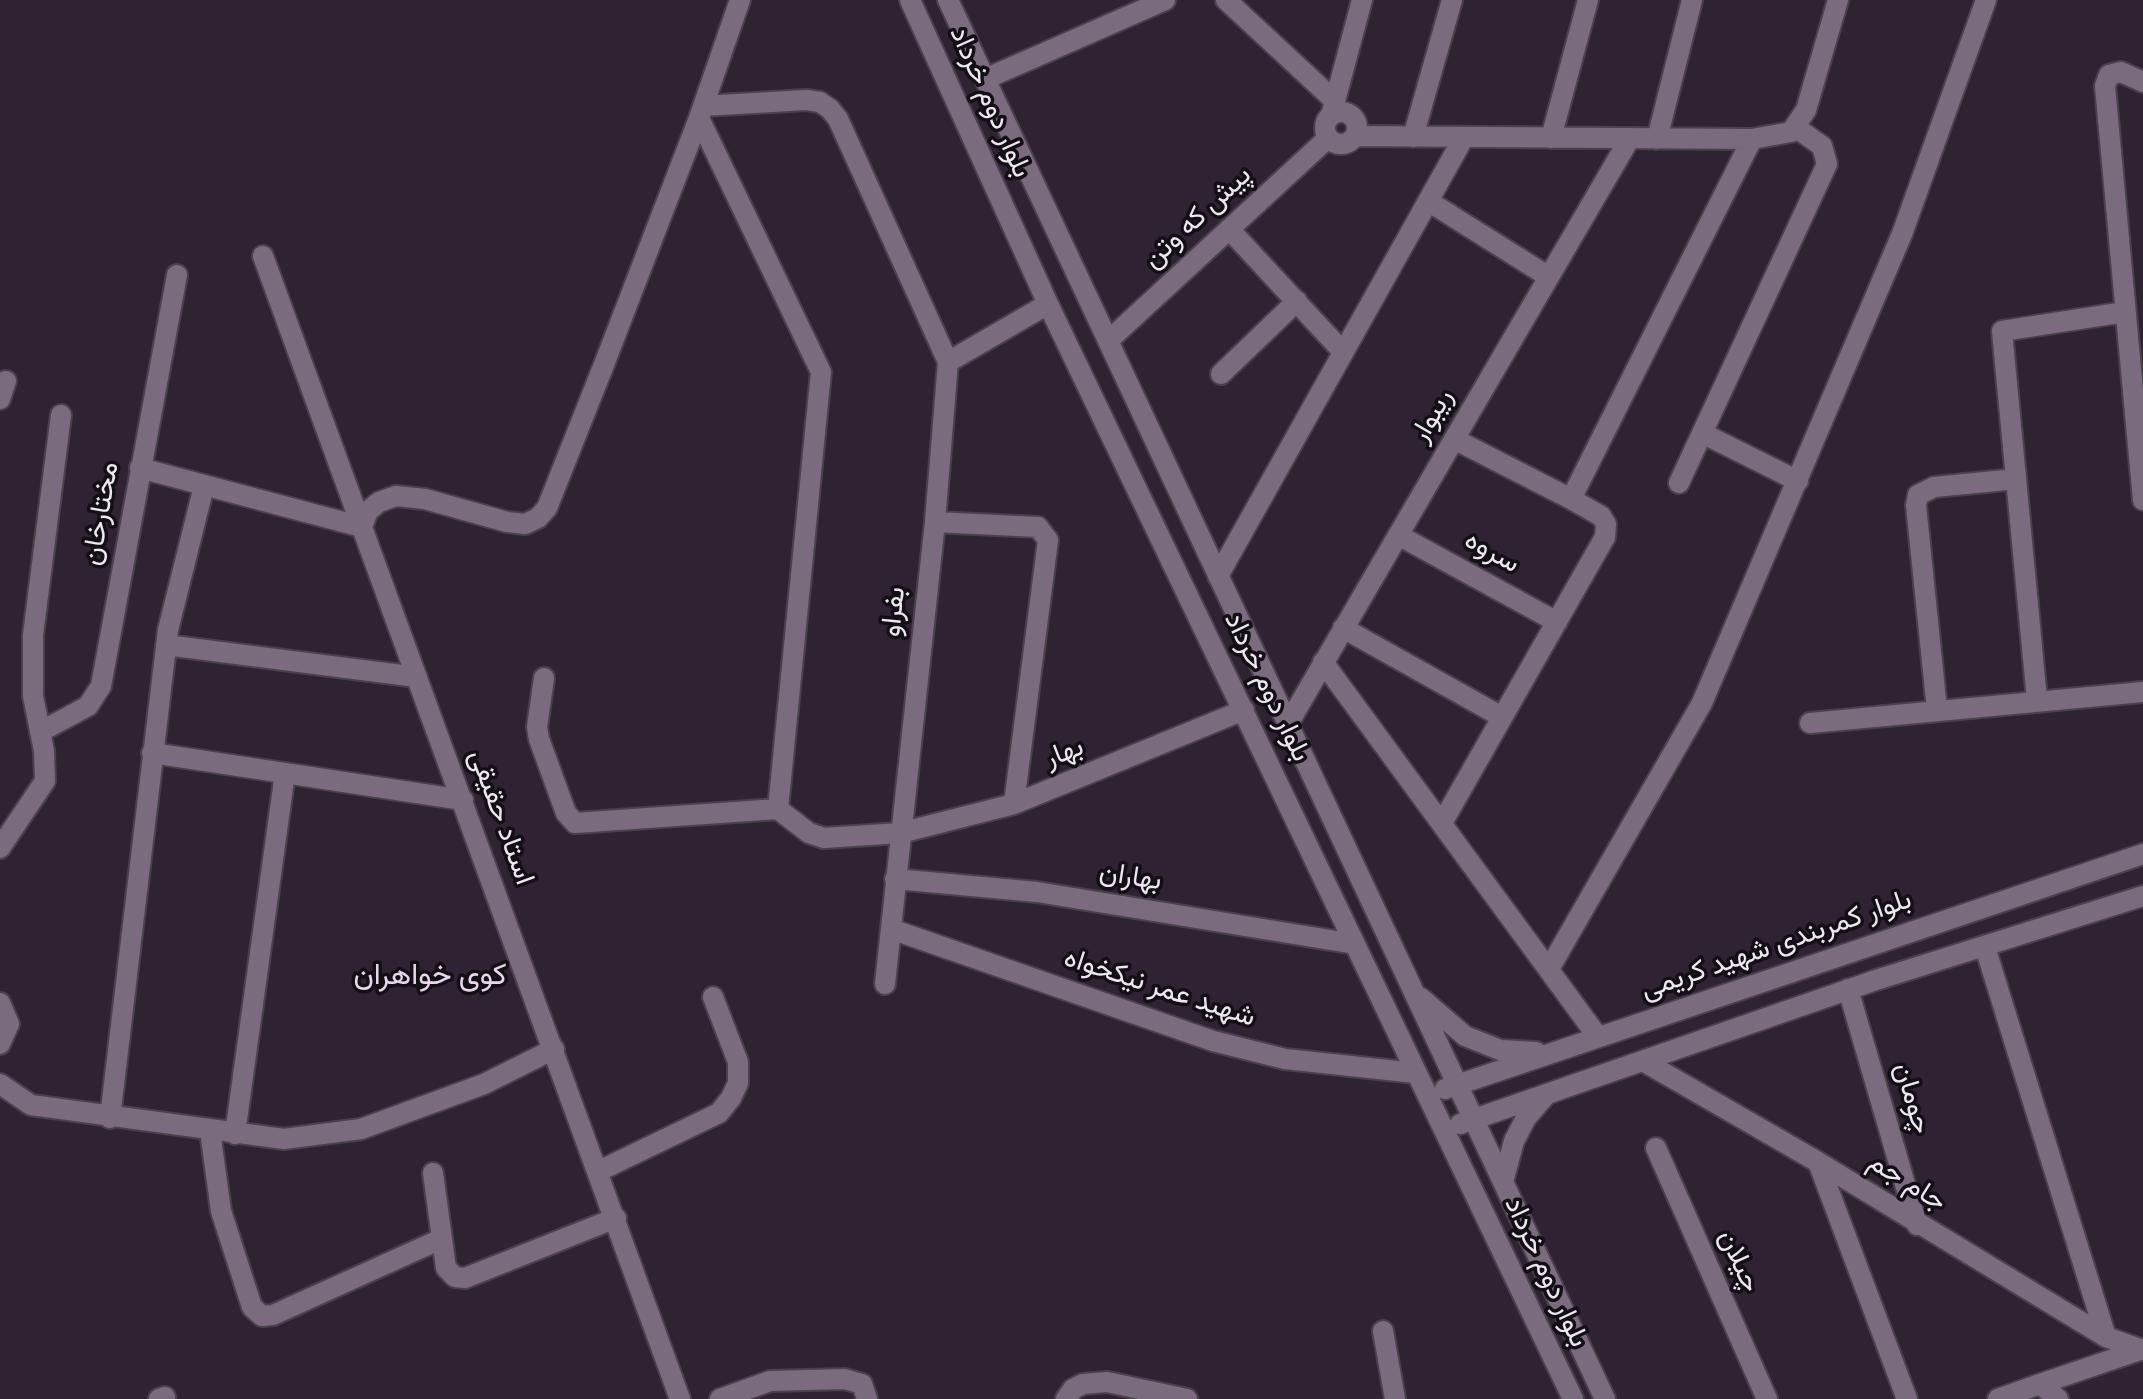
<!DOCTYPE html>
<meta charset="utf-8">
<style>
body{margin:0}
canvas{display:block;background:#2f2333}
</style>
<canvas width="2143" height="1399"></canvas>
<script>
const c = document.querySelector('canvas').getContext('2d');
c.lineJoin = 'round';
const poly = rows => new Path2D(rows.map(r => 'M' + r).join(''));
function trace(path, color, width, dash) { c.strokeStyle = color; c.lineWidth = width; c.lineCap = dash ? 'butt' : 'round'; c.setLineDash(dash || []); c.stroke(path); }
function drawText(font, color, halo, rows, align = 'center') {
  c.font = font + ' Overpass,Vazirmatn,sans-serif'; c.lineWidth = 7; c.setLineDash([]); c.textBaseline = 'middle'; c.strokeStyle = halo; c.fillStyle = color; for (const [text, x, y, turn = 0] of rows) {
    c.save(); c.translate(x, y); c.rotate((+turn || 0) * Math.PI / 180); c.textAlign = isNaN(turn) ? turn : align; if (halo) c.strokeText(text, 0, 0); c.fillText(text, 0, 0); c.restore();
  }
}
const minor = poly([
 [910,0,1048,304,1573,1399],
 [948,0,1605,1399],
 [1226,0,1335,101],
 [985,79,1165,0],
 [2143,82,2121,72,2109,75,2105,86,2143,500],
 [703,106,806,100,820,102,830,109,838,119,948,362],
 '1325 128a16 16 0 1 1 32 0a16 16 0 1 1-32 0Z',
 [1331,116,1362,0],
 [699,118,821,372,778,809],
 [1355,136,1752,139],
 [1413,137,1452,0],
 [1551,138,1588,0],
 [1657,139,1692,0],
 [1428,201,1549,277],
 [1229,229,1343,352],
 [263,256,680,1399],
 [1108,341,1328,138],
 [1221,374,1297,301],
 [0,399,6,381],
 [1702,433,1798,481],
 [1454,439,1571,499],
 [140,468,362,527,368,511,379,502,396,496,425,499,507,522,525,524,538,518,547,508,605,362,699,118,740,0],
 [1679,483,1827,164,1822,146,1795,127],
 [935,522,1038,527,1048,540,1014,804],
 [1398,535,1557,622],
 [1218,576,1464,137],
 [1343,628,1502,717],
 [166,645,417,677],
 [1323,662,1598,1037],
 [544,678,537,727,539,739,566,813,575,823,778,809,809,833,824,838,900,833,1014,804,1244,710],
 [2037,700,2002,331,2125,312],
 [1937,710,1916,505,1918,495,1934,487,2016,479],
 [1810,723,2143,692],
 [1288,724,1630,138],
 [40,732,88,706,101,686,177,275],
 [152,753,463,800],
 [1442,823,1605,537,1606,524,1601,516,1571,499,1752,139,1791,132,1806,110,1838,0],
 [0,848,45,781,44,751,33,696,33,635,61,415],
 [895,879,1037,892,1355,944],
 [891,929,1213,1041,1285,1059,1416,1073],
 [1985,947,2106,1337],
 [1549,969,1702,703,1902,234,1986,0],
 [885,984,935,522,948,362,1048,304],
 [1848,989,1917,1225],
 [1421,998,1465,1036,1500,1050,1536,1052],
 [0,1003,9,1024,0,1044],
 [1643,1061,1818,1162,2106,1337,2143,1350],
 [0,1084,31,1105,284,1139,361,1129,484,1084,554,1049],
 [1445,1089,2143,854],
 [110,1118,168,630,204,486],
 [1460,1124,1876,980,2143,896],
 [210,1131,221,1211,252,1307,262,1316,273,1315,441,1239],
 [235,1134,285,773],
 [1656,1148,1767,1399],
 [1818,1162,1907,1399],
 [599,1171,719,1113,731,1098,738,1083,738,1062,713,997],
 [433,1173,446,1268,455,1277,465,1278,616,1218],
 [1503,1182,1514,1141,1526,1118,1546,1095],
 [1383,1331,1395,1399],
 [2040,1384,2143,1349],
 [159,1399,165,1397],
 [720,1399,770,1381,845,1379,862,1384,867,1399],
 [1066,1399,1073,1389,1083,1384,1107,1382,1187,1399],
 [1998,1399,2040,1384,2058,1399]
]);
trace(minor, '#4b404e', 24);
trace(minor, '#7a6c7e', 20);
drawText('28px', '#eee6f1', '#140f16', [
 ["بلوار دوم خرداد",988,103,66],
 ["پیش که وتن",1199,219,-43],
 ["ریبوار",1434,417,-60],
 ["مختارخان",103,514,-80],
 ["سروه",1491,554,29],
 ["بفراو",896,612,-84],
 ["بلوار دوم خرداد",1265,688,64],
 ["بهار",1065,755,-21],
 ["استاد حقیقی",499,818,70],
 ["بهاران",1130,879,9],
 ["بلوار کمربندی شهید کریمی",1777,947,-19],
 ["شهید عمر نیکخواه",1159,990,18],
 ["چومان",1910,1099,74],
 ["جام جم",1906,1184,32],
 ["چیلان",1737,1262,66],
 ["بلوار دوم خرداد",1544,1273,65]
]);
drawText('30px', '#e7d7ec', '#140f16', [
 ["کوی خواهران",430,978]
]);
</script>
